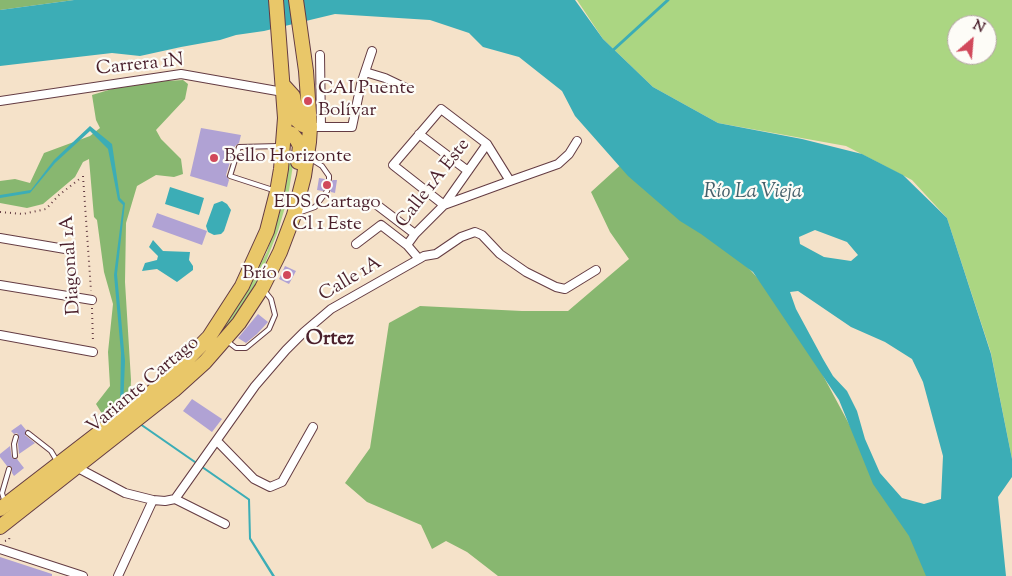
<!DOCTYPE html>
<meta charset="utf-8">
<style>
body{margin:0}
#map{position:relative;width:1012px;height:576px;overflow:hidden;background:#f5e2c9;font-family:"Sorts Mill Goudy",serif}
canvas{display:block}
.north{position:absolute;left:947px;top:15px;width:50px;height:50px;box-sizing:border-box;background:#fdfcf7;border:1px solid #b5a4a5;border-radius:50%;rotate:27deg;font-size:14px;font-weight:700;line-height:20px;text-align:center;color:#4a1f2b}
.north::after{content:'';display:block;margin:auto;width:18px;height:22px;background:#d1495b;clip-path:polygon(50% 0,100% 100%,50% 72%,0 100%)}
</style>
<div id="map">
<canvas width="1012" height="576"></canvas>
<div class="north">N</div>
</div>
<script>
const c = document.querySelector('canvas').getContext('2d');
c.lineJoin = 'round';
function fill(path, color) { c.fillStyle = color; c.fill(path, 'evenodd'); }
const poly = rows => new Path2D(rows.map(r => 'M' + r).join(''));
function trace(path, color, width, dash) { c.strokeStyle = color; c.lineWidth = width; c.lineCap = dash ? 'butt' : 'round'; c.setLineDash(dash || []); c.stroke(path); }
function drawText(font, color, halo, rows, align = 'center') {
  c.font = font + ' "Sorts Mill Goudy",serif'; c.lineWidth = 4.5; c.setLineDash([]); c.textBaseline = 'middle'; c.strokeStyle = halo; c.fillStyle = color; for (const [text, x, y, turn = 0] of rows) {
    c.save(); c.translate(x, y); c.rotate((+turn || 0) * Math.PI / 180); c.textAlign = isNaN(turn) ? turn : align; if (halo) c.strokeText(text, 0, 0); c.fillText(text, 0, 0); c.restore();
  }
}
fill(poly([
 [577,0,1012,0,1012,459,991,353,947,218,912,180,846,146,718,123,653,87,603,39],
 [957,25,987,25,987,55,957,55],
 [293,152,293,165,288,197,278,231,260,276,243,304,224,331,193,366,0,519,0,517,161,391,214,340,223,328,240,302,267,252,274,229,288,153]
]), '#abd682');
fill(poly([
 [0,0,74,0,0,10],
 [183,80,188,84,185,99,156,130,161,139,181,159,183,174,174,177,156,175,137,186,126,223,125,282,131,380,130,400,110,409,104,417,96,404,110,386,108,352,113,304,104,272,97,220,94,217,89,159,83,162,75,177,43,204,27,208,0,203,0,181,15,179,30,183,44,153,90,136,100,128,96,120,92,95,112,89,150,82],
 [625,161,725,242,790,314,878,478,936,576,498,576,467,552,446,541,432,549,421,525,367,502,345,483,370,448,389,323,420,306,522,311,568,311,629,259,610,232,591,192]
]), '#88b770');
fill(poly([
 [74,0,575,0,603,39,653,87,718,123,802,139,862,154,903,175,947,218,991,354,1012,459,1012,477,998,497,1006,576,926,576,909,536,873,484,839,400,753,272,701,234,680,221,628,176,575,116,562,91,519,57,483,47,469,33,430,20,335,14,264,31,236,35,220,40,181,47,140,56,112,53,0,66,0,10],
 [815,230,847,242,858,255,851,261,824,257,800,244,799,237],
 [798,291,851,327,885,342,912,359,923,382,943,456,941,499,924,504,902,498,880,473,865,439,857,411,847,391,833,376,823,359,796,309,790,292],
 [90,126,112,144,120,198,125,203,117,274,125,361,123,408,126,413,250,499,251,538,275,576,272,576,249,539,248,500,124,414,120,409,121,353,114,275,123,205,118,200,108,149,90,131,55,163,30,193,0,198,0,195,31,190,54,160],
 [170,187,204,198,199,215,165,204],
 [222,201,227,204,231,210,224,231,221,234,214,235,208,232,206,226,214,204],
 [153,240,163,251,190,252,189,260,193,266,193,270,177,282,157,269,142,271,145,263,157,260,158,256,149,247]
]), '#3cadb6');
trace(poly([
 [611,52,668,0]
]), '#3cadb6', 3);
fill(poly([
 [201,128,241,135,239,143,235,146,226,175,229,180,227,187,190,176],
 [319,178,325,179,329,183,333,180,337,180,335,193,331,192,328,187,323,191,317,190],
 [157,213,207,231,202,245,152,227],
 [285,266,296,271,289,284,279,279],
 [258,314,268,322,257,334,246,343,238,338],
 [192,399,222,419,212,432,183,411],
 [21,424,26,430,25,435,35,443,19,454,18,444,19,436,17,433,14,434,11,431],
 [10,446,12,458,17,459,24,468,14,476,12,473,12,467,7,466,0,457,0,454],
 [0,557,52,574,52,576,0,576]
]), '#b0a2d4');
const lane = poly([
 [311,159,322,166,329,176,329,179],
 [273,190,230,176,239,147,279,146],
 [298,213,315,207,327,191],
 [227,341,236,348,246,348,269,329,275,315,271,299,263,289],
 [28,433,51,451,57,461],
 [15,456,14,444,16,437],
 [5,503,2,493,9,469]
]);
const street = poly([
 [320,55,321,127],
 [365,72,385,78,408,89],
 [0,101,181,74,283,92],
 [310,127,352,127,361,84,372,51],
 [419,134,468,171],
 [510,181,487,144,441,109,393,165,444,205,510,181,558,164,569,154,577,141],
 [377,205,415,234],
 [0,238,71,250],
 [356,244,381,225,407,245,419,259],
 [407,245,415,234,444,205,487,144],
 [0,285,92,300],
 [0,335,93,352],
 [218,442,254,479,270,487,282,482,313,427],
 [76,467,125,493,153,500,165,501,175,499,225,524],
 [175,499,255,386,286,350,304,332,331,309,419,259,424,256,436,254,461,237,475,232,482,235,500,254,526,272,556,287,565,289,596,270],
 [0,549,83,576],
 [118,576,153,500]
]);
const highway = poly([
 [283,85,293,96,297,120,303,125,310,127],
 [284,131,292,134,297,140,300,146,298,162],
 [0,509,166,381,209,337,242,286,267,231,277,192,281,169,285,118,276,0],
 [0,527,174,390,205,362,239,323,262,288,280,252,294,215,304,176,309,142,310,127,306,71,296,0]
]);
trace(lane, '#643c43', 6);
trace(street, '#643c43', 10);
trace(highway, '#643c43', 16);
trace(poly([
 [83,176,91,291],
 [0,212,23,214,46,209,59,195,82,177],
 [92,308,93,343],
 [5,541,9,540,10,535]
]), '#643c43', 2, [1, 4]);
trace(lane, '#fff', 4);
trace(street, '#fff', 8);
trace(highway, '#e9c769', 14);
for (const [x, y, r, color] of [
 [308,101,5,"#d1495b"],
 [214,158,5,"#d1495b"],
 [327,185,5,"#d1495b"],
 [287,275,5,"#d1495b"]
]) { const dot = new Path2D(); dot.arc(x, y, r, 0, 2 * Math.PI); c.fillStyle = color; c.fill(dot); trace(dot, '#fdfcf7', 2); }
drawText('19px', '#4a1f2b', '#fdfcf7', [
 ["Carrera 1N",140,66,-6],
 ["Calle 1A Este",434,184,-52],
 ["Diagonal 1A",72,265,-94],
 ["Calle 1A",351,280,-31],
 ["Variante Cartago",144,386,-40]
]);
drawText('19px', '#4a1f2b', '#fdfcf7', [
 ["CAI Puente",318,90],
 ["Bolívar",318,112],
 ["Bello Horizonte",224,158],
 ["EDS Cartago",327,204,"center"],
 ["Cl 1 Este",327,226,"center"],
 ["Brío",277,275,"right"]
], 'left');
drawText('italic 20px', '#445f6a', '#fdfcf7', [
 ["Río La Vieja",753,194]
]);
drawText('bold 20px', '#4a1f2b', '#fdfcf7', [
 ["Ortez",330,341]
]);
</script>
